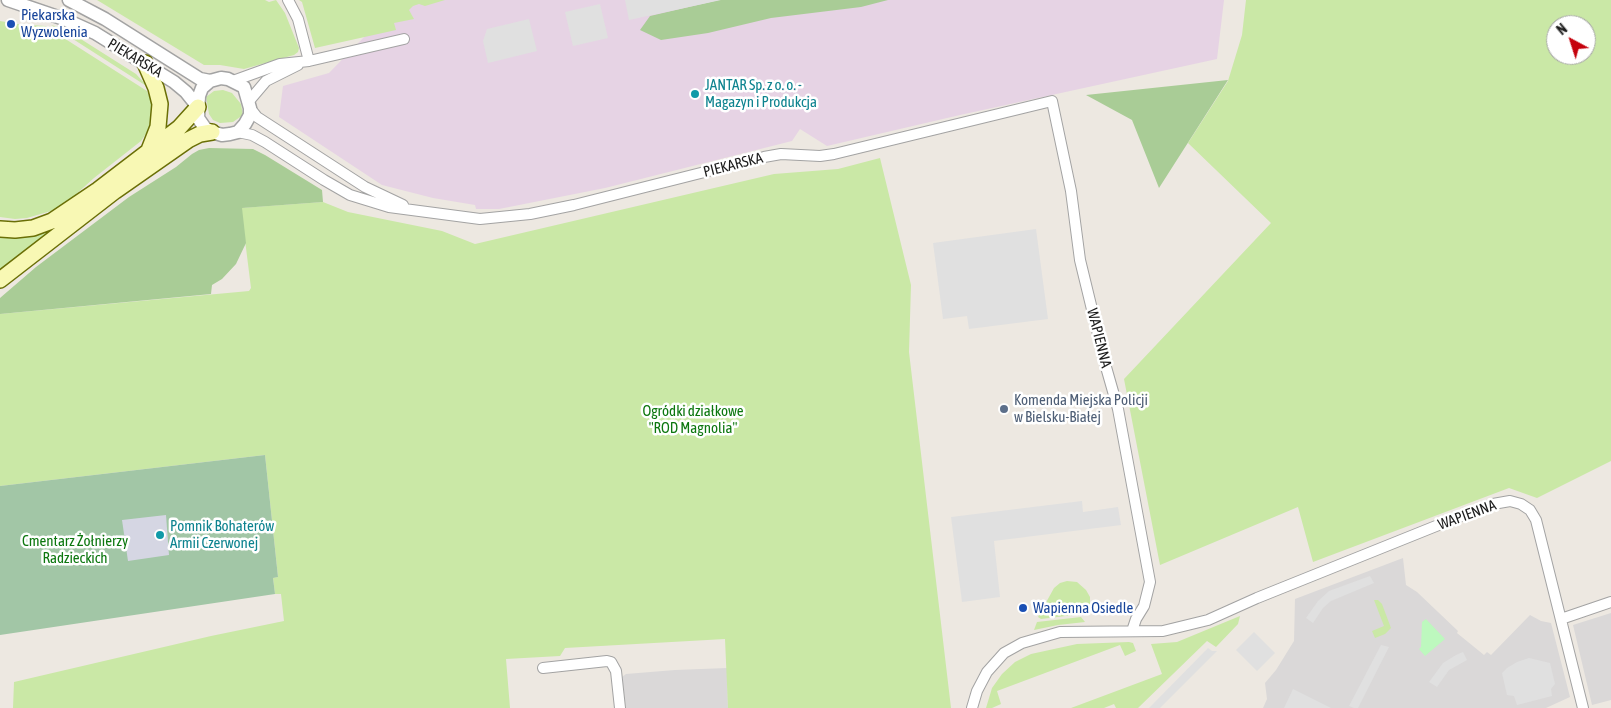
<!DOCTYPE html>
<meta charset="utf-8">
<style>
body{margin:0}
#map{position:relative;width:1611px;height:708px;overflow:hidden;background:#ede8e1;font-family:"Asap Condensed",sans-serif}
canvas{display:block}
.north{position:absolute;left:1546px;top:15px;width:50px;height:50px;box-sizing:border-box;background:#fff;border:1px solid #a4a4a4;border-radius:50%;rotate:320deg;font-size:14px;font-weight:700;line-height:20px;text-align:center;color:#1c1c1c}
.north::after{content:'';display:block;margin:auto;width:18px;height:22px;background:#c5020d;clip-path:polygon(50% 0,100% 100%,50% 72%,0 100%)}
</style>
<div id="map">
<canvas width="1611" height="708"></canvas>
<div class="north">N</div>
</div>
<script>
const c = document.querySelector('canvas').getContext('2d');
c.lineJoin = 'round';
function fill(path, color) { c.fillStyle = color; c.fill(path, 'evenodd'); }
const poly = rows => new Path2D(rows.map(r => 'M' + r).join(''));
function trace(path, color, width, dash) { c.strokeStyle = color; c.lineWidth = width; c.lineCap = dash ? 'butt' : 'round'; c.setLineDash(dash || []); c.stroke(path); }
function drawText(font, color, halo, rows, align = 'center') {
  c.font = font + ' "Asap Condensed",sans-serif'; c.lineWidth = 5; c.setLineDash([]); c.textBaseline = 'middle'; c.strokeStyle = halo; c.fillStyle = color; for (const [text, x, y, turn = 0] of rows) {
    c.save(); c.translate(x, y); c.rotate((+turn || 0) * Math.PI / 180); c.textAlign = isNaN(turn) ? turn : align; if (halo) c.strokeText(text, 0, 0); c.fillText(text, 0, 0); c.restore();
  }
}
fill(poly([
 [1403,558,1406,585,1417,592,1458,631,1457,633,1484,655,1487,652,1491,655,1530,615,1541,621,1551,623,1570,697,1546,708,1263,708,1267,699,1265,683,1276,670,1294,641,1295,599],
 [1611,613,1611,700,1592,705,1573,625],
 [727,668,728,708,626,708,622,677,626,674,675,670]
]), '#dad8d8');
fill(poly([
 [361,0,1224,0,1217,59,960,115,827,146,800,129,792,141,605,188,499,209,476,209,475,205,433,198,382,185,279,117,283,86,329,73,368,33]
]), '#e6d3e4');
fill(poly([
 [97,0,265,0,269,2,276,0,285,13,299,48,298,52,294,55,244,69,220,65,204,65],
 [299,0,445,0,425,6,419,4,413,6,409,10,414,19,394,23,396,30,315,48,302,2],
 [1246,0,1611,0,1611,461,1537,498,1509,488,1313,562,1298,507,1160,565,1124,379,1271,223,1188,143,1228,81,1242,35],
 [1556,25,1586,25,1586,55,1556,55],
 [0,21,6,22,6,26,16,28,16,24,45,26,147,91,152,104,152,120,150,128,141,141,94,178,63,206,51,211,27,218,15,219,0,217],
 [51,25,65,29,136,74,148,87],
 [223,90,232,93,241,104,243,115,233,122,220,123,213,120,209,114,206,97,214,91],
 [880,158,911,285,909,352,951,708,728,708,725,639,565,648,560,656,506,659,510,708,13,708,14,682,211,636,284,621,281,594,275,594,273,578,278,577,265,455,0,486,0,314,249,291,251,288,241,208,323,202,348,212,442,231,475,244,774,174,838,169],
 [58,226,27,250,0,271,0,236],
 [1067,581,1077,582,1086,590,1090,597,1090,613,1041,619,1038,617,1054,588,1060,583],
 [1374,600,1378,600,1382,604,1391,628,1385,634,1375,638,1372,631,1384,626],
 [1240,616,1238,624,1216,647,1207,641,1138,708,1116,708,1114,704,1104,708,1071,708,1162,674,1151,644,1177,642],
 [1081,617,1085,622,1058,625,1034,630,1037,622],
 [1129,642,1133,643,1136,651,1125,656,1120,645,997,691,1001,704,992,708,986,708,992,688,1002,674,1015,662,1031,654,1077,644]
]), '#cae8a6');
fill(poly([
 [719,0,888,0,861,7,771,18,708,33,661,40,640,30,650,16],
 [1228,80,1159,188,1132,120,1086,95],
 [209,148,253,149,265,155,322,190,323,202,242,208,246,243,236,264,222,279,212,285,211,294,0,314,0,298,36,267,129,197,176,167,192,154,199,150]
]), '#a9cc96');
fill(poly([
 [265,455,278,577,273,578,275,594,0,635,0,486]
]), '#a2c6a6');
fill(poly([
 [1426,619,1445,639,1425,656,1419,649,1421,647,1422,622]
]), '#bdf8be');
fill(poly([
 [625,0,721,0,629,20],
 [600,4,608,38,573,46,565,12],
 [529,19,537,51,488,63,483,41,487,29],
 [1036,229,1048,319,969,329,967,316,943,319,933,243],
 [1082,501,1083,512,1118,507,1121,525,994,541,1000,597,962,602,951,517],
 [1370,576,1374,583,1331,601,1323,608,1313,623,1306,618,1318,601,1329,591],
 [1254,632,1275,653,1257,671,1236,650],
 [1381,645,1389,647,1358,708,1354,708,1349,706],
 [1208,648,1212,651,1217,651,1160,708,1149,708],
 [1463,652,1467,660,1449,670,1437,687,1429,682,1443,663,1456,655],
 [1529,658,1550,663,1555,684,1551,689,1552,696,1517,705,1514,696,1507,695,1502,673,1507,668,1517,662],
 [1293,689,1331,708,1284,708]
]), '#e0e0e0');
fill(poly([
 [166,515,169,555,128,561,122,520]
]), '#d5d6e3');
const minor = poly([
 [288,0,298,19,309,61],
 [233,81,280,64,309,61,404,39],
 [249,101,266,81,298,65],
 [250,108,257,117,365,187,403,205],
 [238,132,252,135,265,142,324,180,350,195,389,207,480,219,530,214,574,205,764,157,781,154,820,156,834,154,1052,101,1071,191,1080,260,1106,367,1118,409,1150,582,1144,606,1136,619,1132,631],
 [1561,619,1611,602],
 [543,668,607,661,611,662,616,671,620,708],
 [972,708,977,691,987,672,1004,653,1022,643,1060,632,1163,631,1208,620,1257,598,1446,522,1493,504,1510,501,1521,504,1530,510,1536,520,1583,708]
]);
const tertiary = poly([
 [8,0,64,19,95,33,174,82,186,92,198,107],
 [69,0,105,19,200,79,210,81],
 [221,78,228,79,244,87,250,108,250,115,245,124,238,132,230,134,222,135,212,132,205,128,198,118,199,96,202,88,210,81,221,78]
]);
const secondary = poly([
 [145,63,156,88,160,104,158,127,149,150],
 [0,229,15,230,33,228,52,221,98,190,179,128,198,107],
 [0,280,115,191,188,140,200,134,212,132]
]);
trace(minor, '#a3a3a3', 12);
trace(tertiary, '#a3a3a3', 15);
trace(secondary, '#6a6f06', 18);
trace(minor, '#fff', 10);
trace(tertiary, '#fff', 12);
trace(secondary, '#f8f8b4', 15);
for (const [x, y, r, color] of [
 [11,24,5,"#1a4fb4"],
 [695,94,5,"#0f9aa8"],
 [1004,409,5,"#5c6f8a"],
 [160,535,5,"#0f9aa8"],
 [1023,608,5,"#1a4fb4"]
]) { const dot = new Path2D(); dot.arc(x, y, r, 0, 2 * Math.PI); c.fillStyle = color; c.fill(dot); trace(dot, '#fff', 2); }
drawText('15px', '#164399', '#fff', [
 ["Piekarska",21,15],
 ["Wyzwolenia",21,32],
 ["Wapienna Osiedle",1033,608]
], 'left');
drawText('15px', '#1c1c1c', '#fff', [
 ["PIEKARSKA",135,58,31],
 ["PIEKARSKA",733,165,-14],
 ["WAPIENNA",1099,338,76],
 ["WAPIENNA",1467,515,-20]
]);
drawText('15px', '#0d838f', '#fff', [
 ["JANTAR Sp. z o. o. -",705,85],
 ["Magazyn i Produkcja",705,102],
 ["Pomnik Bohaterów",170,526],
 ["Armii Czerwonej",170,543]
], 'left');
drawText('15px', '#4e5e75', '#fff', [
 ["Komenda Miejska Policji",1014,400],
 ["w Bielsku-Białej",1014,417]
], 'left');
drawText('15px', '#0c770f', '#fff', [
 ["Ogródki działkowe",693,411],
 ["\"ROD Magnolia\"",693,428],
 ["Cmentarz Żołnierzy",75,541],
 ["Radzieckich",75,558]
]);
</script>
